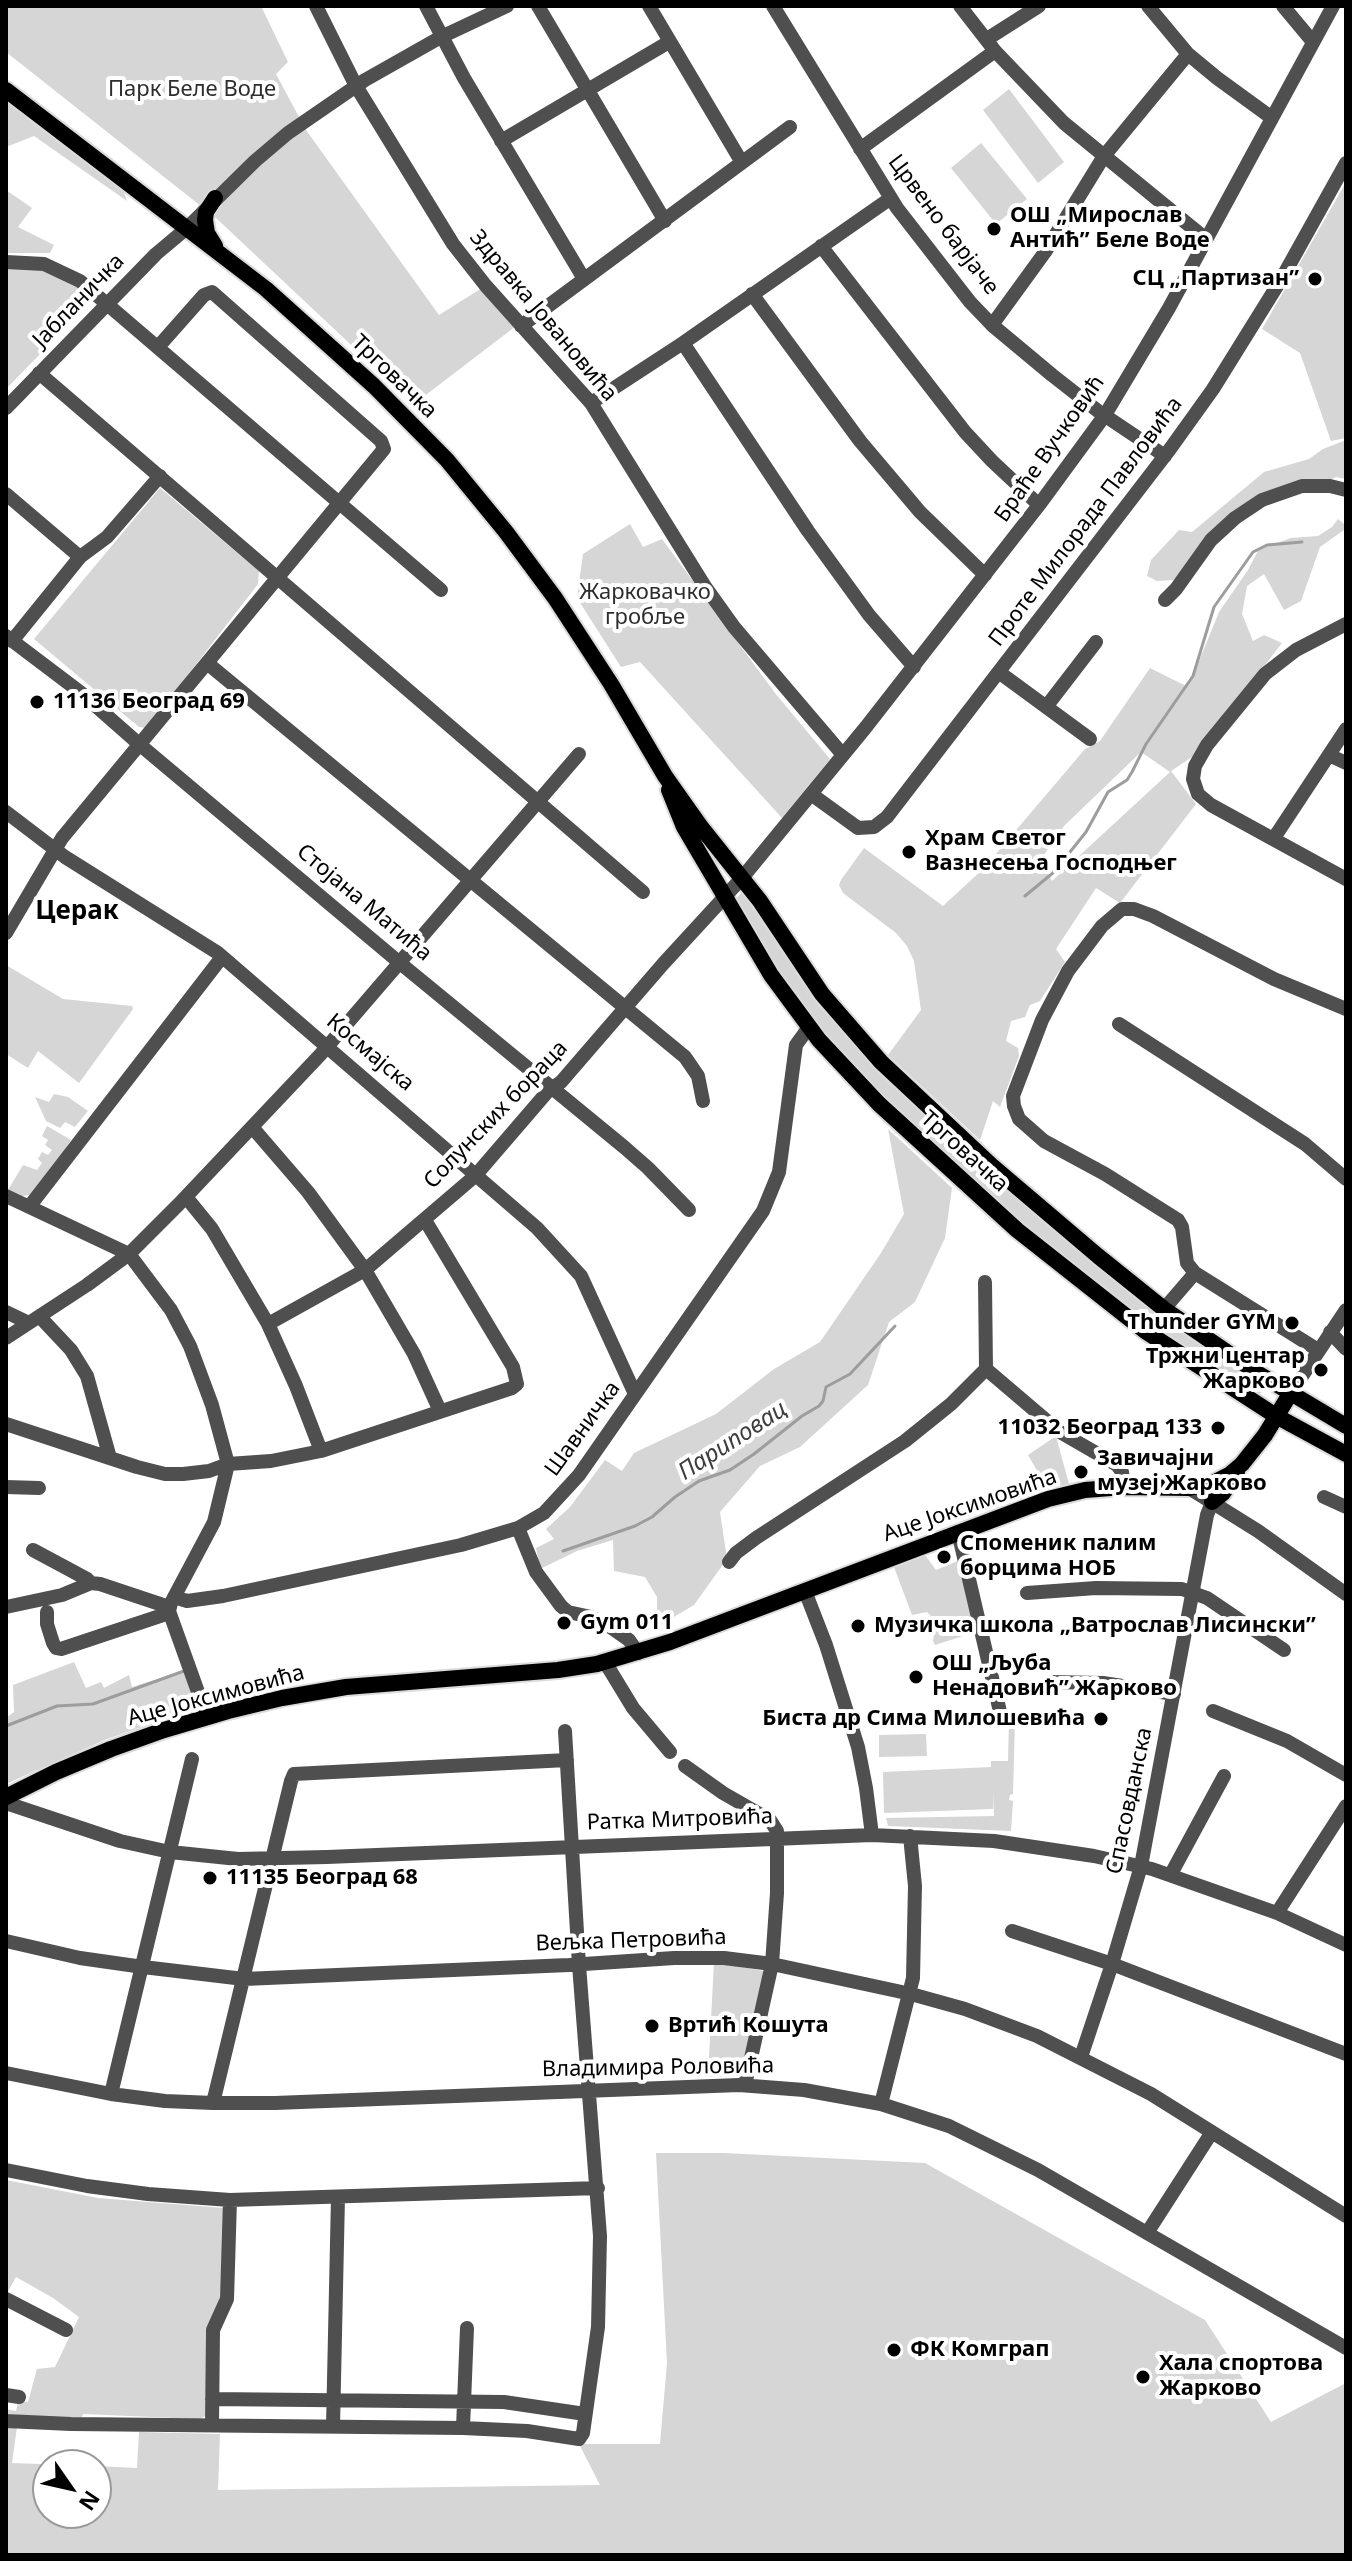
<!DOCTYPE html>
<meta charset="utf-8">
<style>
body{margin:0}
#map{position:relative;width:1352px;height:2561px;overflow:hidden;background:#fff;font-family:"Noto Sans",sans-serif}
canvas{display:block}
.frame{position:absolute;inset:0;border:8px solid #000;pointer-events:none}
.north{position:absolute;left:32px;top:2449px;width:80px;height:80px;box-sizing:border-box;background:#fff;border:2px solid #999;border-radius:50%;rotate:124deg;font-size:22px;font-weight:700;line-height:32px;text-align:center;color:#000}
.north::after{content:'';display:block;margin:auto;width:28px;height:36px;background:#000;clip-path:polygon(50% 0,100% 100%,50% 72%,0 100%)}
</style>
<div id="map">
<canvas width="1352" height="2561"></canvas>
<div class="frame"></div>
<div class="north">N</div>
</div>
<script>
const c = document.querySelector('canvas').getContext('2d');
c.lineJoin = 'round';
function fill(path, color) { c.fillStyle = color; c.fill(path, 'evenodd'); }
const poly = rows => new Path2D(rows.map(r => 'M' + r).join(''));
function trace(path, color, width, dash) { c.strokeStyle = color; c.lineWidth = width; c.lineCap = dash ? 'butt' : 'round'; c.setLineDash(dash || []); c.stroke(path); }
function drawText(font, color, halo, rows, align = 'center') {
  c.font = font + ' "Noto Sans",sans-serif'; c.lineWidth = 8; c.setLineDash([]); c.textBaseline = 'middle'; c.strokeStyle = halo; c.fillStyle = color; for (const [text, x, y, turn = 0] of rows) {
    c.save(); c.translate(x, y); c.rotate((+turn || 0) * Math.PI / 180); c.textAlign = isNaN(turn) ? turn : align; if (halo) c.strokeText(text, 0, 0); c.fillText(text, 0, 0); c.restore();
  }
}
fill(poly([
 [6,6,261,6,288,62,276,74,306,130,439,315,482,288,516,326,414,404,216,218,6,52],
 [1009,89,1064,162,1038,183,983,110],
 [6,100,122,187,127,201,34,136,6,147],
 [981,143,1027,199,996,224,951,168],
 [1345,184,1346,438,1331,441,1300,353,1262,329],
 [6,190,32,208,18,227,54,245,50,253,6,253],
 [6,266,45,268,68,278,85,293,86,307,6,389],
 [1346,440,1346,479,1336,477,1318,486,1262,500,1190,560,1174,580,1157,581,1147,576,1151,560,1179,530,1192,532,1264,472,1309,459,1323,449],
 [160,488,259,571,258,584,147,728,139,727,34,639],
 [1338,519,1344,524,1344,530,1320,547,1301,601,1284,610,1264,574,1247,586,1242,614,1253,641,1264,635,1282,643,1195,755,1171,771,1196,804,1120,903,1096,888,1056,949,1065,962,1040,1001,1030,1005,1025,1017,1011,1021,1006,1041,1018,1048,1019,1056,1000,1107,993,1101,980,1140,888,1055,921,1010,914,961,907,946,896,933,843,893,839,885,841,880,864,848,943,906,983,869,1085,749,1100,741,1150,668,1186,686,1193,676,1219,612,1248,570,1259,549,1291,538,1318,536,1332,527],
 [1141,752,1170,772,1052,881,1041,859,1064,826],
 [630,524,643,547,662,539,775,693,830,759,782,818,640,662,621,667,577,598,583,554],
 [741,893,750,899,772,936,820,1003,850,1038,1265,1387,1266,1391,1257,1394,1208,1363,1147,1323,1061,1259,882,1099,803,1012,737,905,736,899],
 [6,965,63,999,132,1006,133,1009,79,1083,38,1051,28,1068,6,1054],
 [54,1094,68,1097,88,1111,75,1127,65,1122,60,1128,46,1121,35,1097,49,1102],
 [47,1126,71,1140,64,1151,30,1195,22,1196,8,1190,23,1165,37,1170,42,1163,38,1159,42,1152,48,1155,52,1150,45,1145,48,1140,42,1136],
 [888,1129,952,1188,945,1238,915,1302,889,1322,868,1385,800,1447,760,1466,720,1512,727,1559,694,1605,657,1627,657,1597,645,1577,614,1571,613,1540,577,1551,540,1569,536,1548,554,1539,546,1529,570,1507,605,1460,622,1471,634,1453,716,1414,774,1369,820,1342,881,1253,904,1214],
 [1056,1436,1069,1484,1047,1488,1028,1455],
 [925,1555,936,1570,960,1560,976,1629,960,1637,935,1645,933,1641,936,1621,927,1612,912,1615,894,1567],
 [74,1662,86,1688,101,1682,104,1688,129,1675,132,1687,186,1670,198,1708,107,1739,6,1784,6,1718,14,1712,13,1685],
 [1009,1720,1015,1721,1013,1794,1010,1795,1009,1800,1013,1801,1011,1831,888,1826,886,1818,994,1816,993,1793,993,1809,884,1813,883,1772,991,1767,991,1761,1008,1761],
 [926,1734,927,1756,879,1757,879,1735],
 [714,1962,764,1971,742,2076,708,2077],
 [656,2153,724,2153,925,2163,1205,2320,1271,2422,1346,2383,1346,2555,6,2555,6,2426,17,2427,12,2463,69,2465,48,2465,48,2513,96,2513,96,2466,137,2468,139,2432,220,2434,218,2490,600,2485,579,2444,660,2444,667,2363],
 [6,2180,98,2198,224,2208,220,2306,206,2334,206,2414,204,2417,200,2419,83,2414,81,2419,6,2414,6,2409,16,2411,18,2402,28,2402,37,2369,55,2367,79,2317,53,2298,16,2277,6,2295]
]), '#d6d6d6');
trace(poly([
 [1025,896,1054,872,1086,832,1108,792,1127,780,1132,772,1146,744,1193,676,1214,607,1248,559,1253,552,1267,545,1302,542],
 [563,1551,635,1526,652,1517,675,1497,699,1481,730,1470,754,1454,802,1416,819,1406,823,1401,826,1387,850,1374,895,1326],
 [6,1726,57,1706,93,1704,184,1671]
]), '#9d9d9d', 3);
const major = poly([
 [6,90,266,289,374,386,447,460,506,532,555,598,611,684,665,776,701,827,760,901,822,994,881,1062,991,1165,1098,1256,1164,1309,1259,1374,1346,1426],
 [215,246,207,233,205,220,206,212,215,198],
 [669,790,684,827,771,975,819,1040,879,1104,1017,1230,1145,1331,1276,1416,1346,1454],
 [1212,1502,1223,1493,1237,1472],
 [6,1797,56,1772,111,1749,164,1730,228,1711,282,1698,346,1687,558,1670,597,1664,670,1642,1048,1499,1085,1490,1124,1487,1189,1488,1213,1483,1229,1475,1242,1464,1265,1435,1290,1394]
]);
trace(major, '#dbdbdb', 20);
trace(poly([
 [316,6,356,86,453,244,486,286,591,403,704,585,734,627,843,755],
 [426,6,464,78,584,279],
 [538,6,665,221],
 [649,6,741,161],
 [773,6,897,208,970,302,992,325,1052,375,1098,411,1165,456],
 [960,6,995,51,1064,123,1206,239],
 [1148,6,1188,54,1217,78,1272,118],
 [1283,6,1313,42],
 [987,39,1039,6],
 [501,141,669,42],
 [860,149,995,51],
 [821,246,965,432,992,461,1039,505],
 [6,262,44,264,80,281,441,590],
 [752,294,860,441,920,512,985,575],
 [992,325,1045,252,1104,156,1188,54],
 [521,326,790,127],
 [683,343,808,531,869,615,914,667],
 [39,373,643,892],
 [591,403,683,343,891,198],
 [6,408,156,254,187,228,255,161,288,133,365,80,441,37,507,6],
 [6,494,80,557],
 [1165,600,1176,589,1211,540,1235,518,1262,500,1302,486,1330,486,1346,490],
 [1346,624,1296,650,1265,674,1207,745,1195,766,1193,779,1198,794,1211,805,1346,879],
 [6,636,80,692,139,744,400,963,624,1147,648,1168,689,1210],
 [12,641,80,557,107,537,160,476],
 [207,663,685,1057,698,1076,703,1101],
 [1000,673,1090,739],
 [1046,707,1096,642],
 [1329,755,1346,763],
 [811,794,858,828,874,827,887,817,1170,449,1213,389,1282,278,1346,163],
 [6,812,65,857,218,953,537,1228,581,1276,635,1394],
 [1274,838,1346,729],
 [6,933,62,838,384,449,381,441,212,292,204,295,158,347],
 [1119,1024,1305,1144,1346,1179],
 [252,1127,308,1192,365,1270,414,1354,440,1411],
 [6,1196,129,1254,171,1310,190,1346,212,1405,228,1464,214,1522,171,1603,169,1611,207,1717],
 [186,1197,212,1229,268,1324,296,1386,321,1451],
 [29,1207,222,957],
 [1164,1309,1195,1273],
 [6,1312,29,1323],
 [40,1317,71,1350,87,1376,110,1458],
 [268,1324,365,1270,475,1176,549,1090,561,1082,663,964,742,878,866,727,1039,505,1105,415,1169,308,1333,6],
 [1330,1332,1346,1349],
 [6,1338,87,1285,129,1254,179,1204,320,1055,579,754],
 [1318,1350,1195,1273,1187,1263,1182,1227,1178,1220,1105,1174,1044,1141,1019,1119,1014,1106,1013,1096,1042,1020,1068,971,1102,926,1122,909,1134,909,1153,916,1274,979,1346,1009],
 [986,1369,1060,1432,1117,1465,1122,1472,1124,1487],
 [1290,1394,1346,1310],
 [6,1424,137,1467,165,1474,183,1474,209,1471,228,1464,271,1461,321,1451,512,1388,517,1384,513,1367,425,1220],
 [6,1487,39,1488],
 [1189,1488,1258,1531,1346,1594],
 [1324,1497,1346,1507],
 [518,1528,536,1572,561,1606,568,1612,591,1617,609,1626,629,1640,638,1653],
 [958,1532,1001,1716],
 [33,1550,87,1579,91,1583,100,1584,169,1607],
 [729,1562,736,1553,756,1538,905,1441,951,1404,986,1369,985,1282],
 [805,1591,826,1645,858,1747,866,1788,872,1835],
 [1027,1593,1096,1588,1182,1589,1207,1598,1284,1650],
 [174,1597,187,1601,223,1596,461,1545,518,1528,544,1513,579,1475,763,1211,779,1172,796,1045,809,1027],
 [6,1607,62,1595,91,1583],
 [47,1612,47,1624,53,1643,56,1648,61,1649,169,1613],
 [605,1662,633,1708,670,1752],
 [1049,1682,1103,1683,1174,1694],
 [1213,1711,1287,1741,1346,1775],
 [685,1766,723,1793,770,1820,777,1831,777,1893,772,1964,745,2085],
 [6,1803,120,1841,170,1852,238,1859,327,1857,872,1835,994,1841,1094,1856,1152,1869,1277,1913,1346,1945],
 [1171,1874,1224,1776],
 [1277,1913,1346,1806],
 [1012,1931,1112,1964,1346,2054],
 [6,1941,80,1958,143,1967,244,1979,569,1965,674,1958,724,1958,772,1964,911,1994,965,2009,1037,2036,1151,2094,1346,2216],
 [1081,2057,1112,1964,1141,1866,1207,1515,1212,1502],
 [6,2073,111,2094,165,2101,213,2103,275,2103,739,2085,804,2090,881,2104,949,2126,1038,2170,1346,2348],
 [111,2094,192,1759],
 [213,2103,291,1781,294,1774,567,1760],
 [881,2104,913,1978,915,1886,910,1836],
 [6,2170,87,2186,148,2194,230,2200,598,2188],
 [1147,2233,1212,2132],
 [6,2299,66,2330],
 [6,2395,19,2397],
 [212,2399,504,2402,585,2414],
 [6,2421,71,2424,463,2428,527,2431,579,2439,583,2433,598,2327,600,2236,579,1965,565,1731],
 [212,2425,213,2330,227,2299,230,2200],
 [333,2426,338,2197],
 [463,2428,467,2328]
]), '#4f4f4f', 14);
trace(major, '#000', 16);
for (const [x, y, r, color] of [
 [994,229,8,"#000"],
 [1315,279,8,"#000"],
 [37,702,8,"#000"],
 [909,852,8,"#000"],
 [1292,1323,8,"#000"],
 [1321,1370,8,"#000"],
 [1218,1428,8,"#000"],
 [1081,1472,8,"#000"],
 [944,1557,8,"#000"],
 [564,1623,8,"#000"],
 [858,1626,8,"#000"],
 [916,1677,8,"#000"],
 [1101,1719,8,"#000"],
 [210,1878,8,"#000"],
 [652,2026,8,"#000"],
 [894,2350,8,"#000"],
 [1143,2377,8,"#000"]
]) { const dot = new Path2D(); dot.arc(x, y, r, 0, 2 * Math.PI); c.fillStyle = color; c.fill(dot); trace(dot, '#fff', 3); }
drawText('22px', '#2d2d2d', '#fff', [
 ["Парк Беле Воде",192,90],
 ["Жарковачко",645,593],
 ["гробље",645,618]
]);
drawText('bold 22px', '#000', '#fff', [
 ["ОШ „Мирослав",1010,216],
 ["Антић” Беле Воде",1010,241],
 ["СЦ „Партизан”",1299,279,"right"],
 ["11136 Београд 69",53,702],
 ["Храм Светог",925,839],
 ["Вазнесења Господњег",925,864],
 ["Thunder GYM",1276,1323,"right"],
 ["Тржни центар",1305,1357,"right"],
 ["Жарково",1305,1382,"right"],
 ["11032 Београд 133",1202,1428,"right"],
 ["Завичајни",1097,1459],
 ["музеј Жарково",1097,1484],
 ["Споменик палим",960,1544],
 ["борцима НОБ",960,1569],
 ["Gym 011",580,1623],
 ["Музичка школа „Ватрослав Лисински”",874,1626],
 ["ОШ „Љуба",932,1664],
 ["Ненадовић” Жарково",932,1689],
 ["Биста др Сима Милошевића",1085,1719,"right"],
 ["11135 Београд 68",226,1878],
 ["Вртић Кошута",668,2026],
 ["ФК Комграп",910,2350],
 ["Хала спортова",1159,2364],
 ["Жарково",1159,2389]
], 'left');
drawText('22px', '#000', '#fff', [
 ["Црвено барјаче",943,225,53],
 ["Јабланичка",79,301,-46],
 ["Здравка Јовановића",543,316,50],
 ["Трговачка",394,377,44],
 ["Браће Вучковић",1050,449,-55],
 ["Проте Милорада Павловића",1086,522,-53],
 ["Стојана Матића",364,903,40],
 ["Космајска",370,1053,40],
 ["Солунских бораца",496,1115,-46],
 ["Трговачка",964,1152,42],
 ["Шавничка",583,1429,-54],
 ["Аце Јоксимовића",970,1506,-19],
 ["Аце Јоксимовића",216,1696,-15],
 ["Спасовданска",1130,1801,-78],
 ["Ратка Митровића",680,1820,-2],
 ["Вељка Петровића",631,1941,-2],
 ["Владимира Роловића",658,2068,-1]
]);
drawText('italic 24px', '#3e3e3e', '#fff', [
 ["Париповац",733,1441,-33]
]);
drawText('bold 26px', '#000', '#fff', [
 ["Церак",77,912]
]);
</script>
